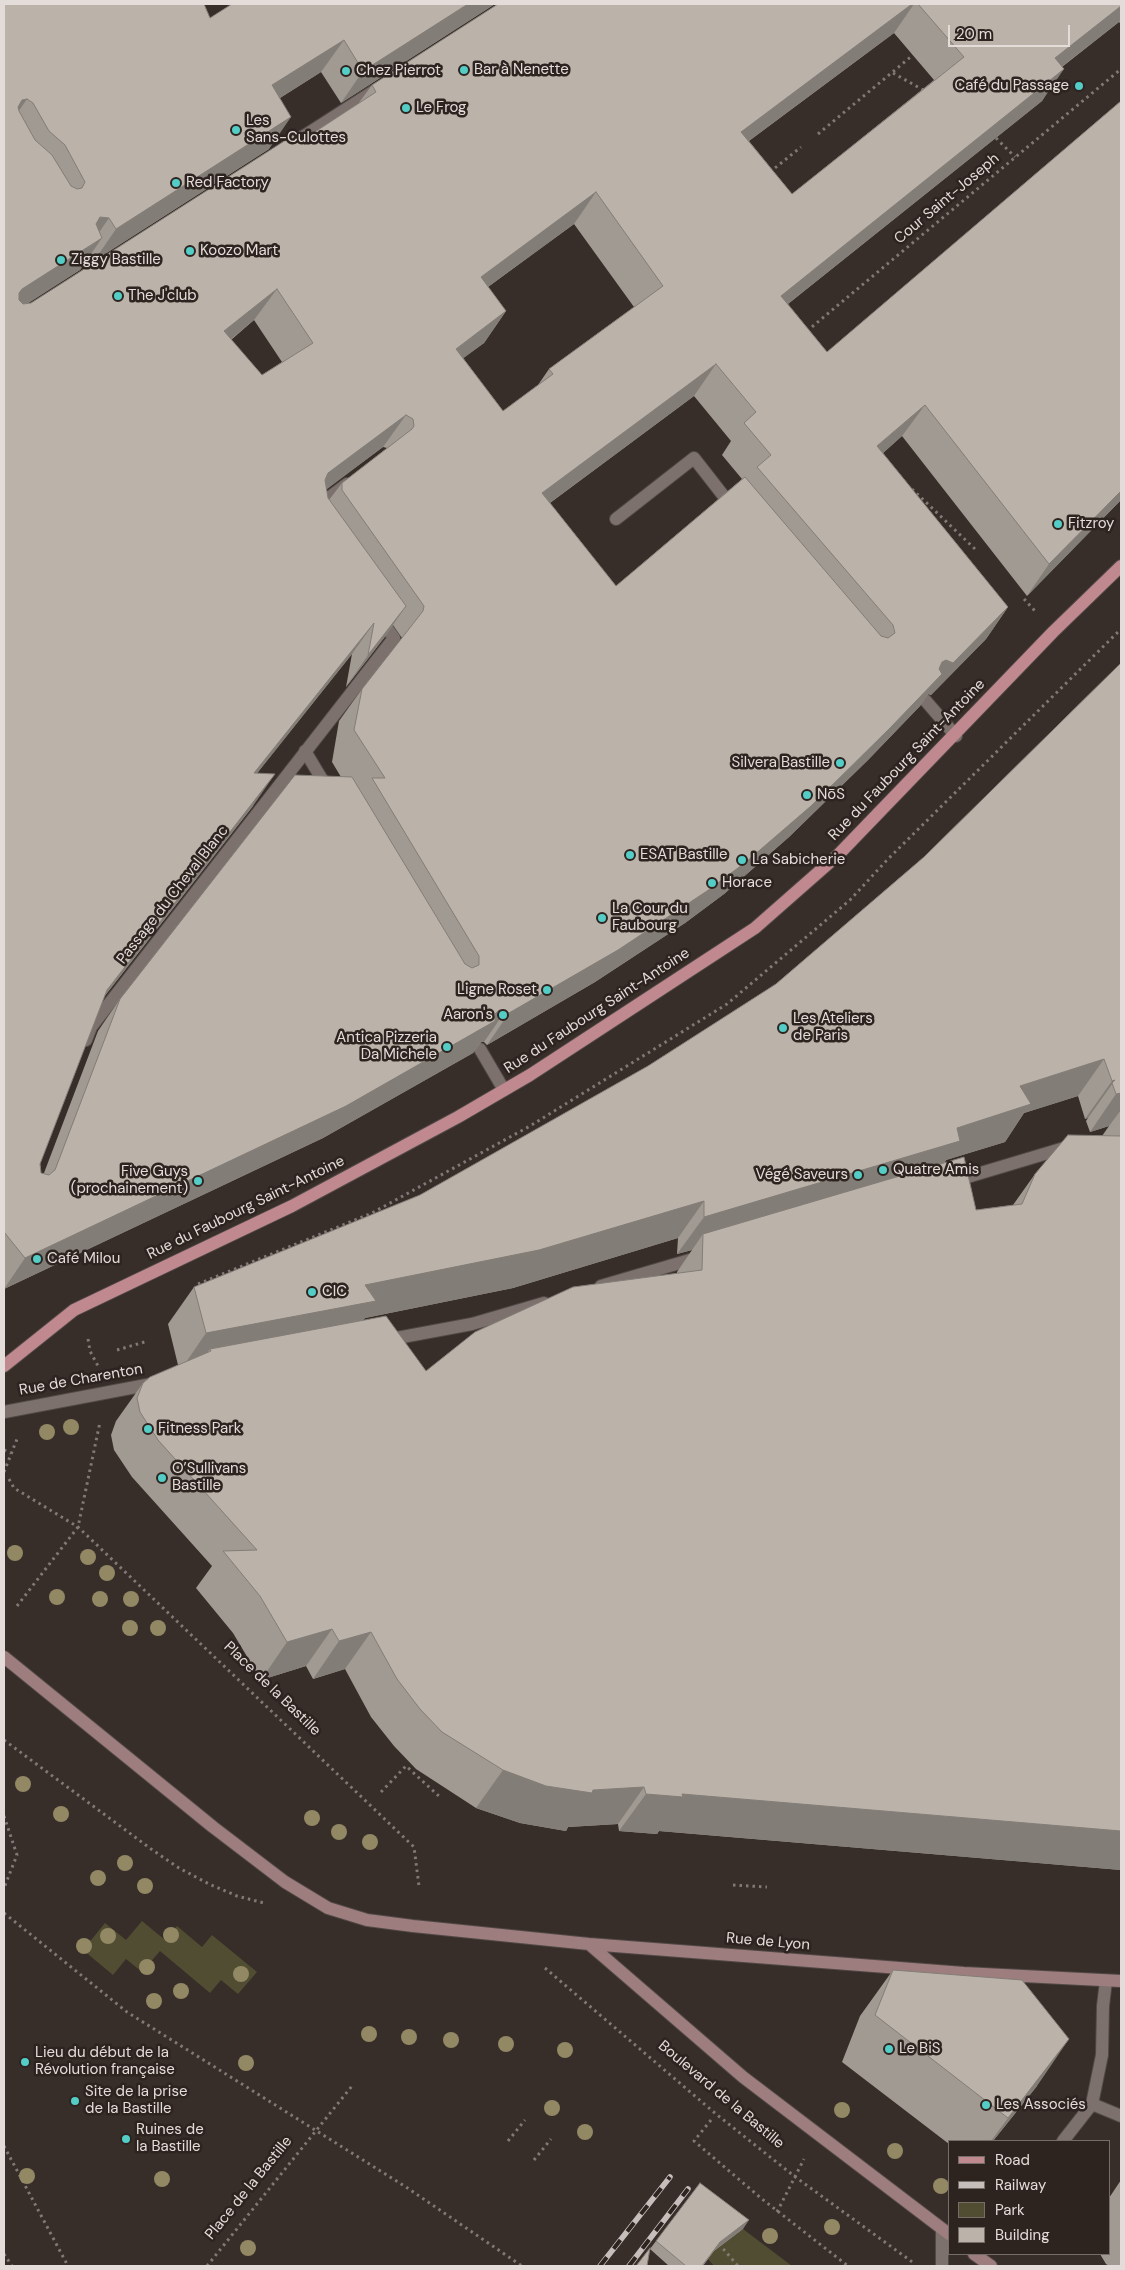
<!DOCTYPE html>
<meta charset="utf-8">
<style>
body{margin:0}
#map{position:relative;width:1125px;height:2270px;overflow:hidden;background:#372d29;font-family:"DM Sans",sans-serif}
canvas{display:block}
.frame{position:absolute;inset:0;border:5px solid #e3dcd9;pointer-events:none}
.legend{position:absolute;left:948px;top:2140px;width:162px;height:115px;box-sizing:border-box;background:#2d231f;border:1px solid #766d69;margin:0;padding:6px 9px;list-style:none;font-size:15px;color:#e3dcd9}
.legend li{display:flex;align-items:center;gap:10px;height:25px}
.legend b{width:25px;border:1px solid #766d69}
.scale{position:absolute;left:948px;top:25px;width:122px;height:22px;box-sizing:border-box;border:2px solid #e3dcd9;border-top:0;padding-left:6px;font-size:15px;line-height:18px;white-space:nowrap;color:#e3dcd9;-webkit-text-stroke:4px #2d231f;paint-order:stroke}
</style>
<div id="map">
<canvas width="1125" height="2270"></canvas>
<div class="frame"></div>
<ul class="legend">
<li><b style="height:6px;background:#c0898f"></b>Road</li>
<li><b style="height:6px;background:#c5bebb"></b>Railway</li>
<li><b style="height:14px;background:#514d32"></b>Park</li>
<li><b style="height:14px;background:#bbb3aa"></b>Building</li>
</ul>
<div class="scale">20 m</div>
</div>
<script>
const c = document.querySelector('canvas').getContext('2d');
c.lineJoin = 'round';
function fill(path, color) { c.fillStyle = color; c.fill(path, 'evenodd'); }
const poly = rows => new Path2D(rows.map(r => 'M' + r).join(''));
function trace(path, color, width, dash) { c.strokeStyle = color; c.lineWidth = width; c.lineCap = dash ? 'butt' : 'round'; c.setLineDash(dash || []); c.stroke(path); }
function drawText(font, color, halo, rows, align = 'center') {
  c.font = font + ' "DM Sans",sans-serif'; c.lineWidth = 5; c.setLineDash([]); c.textBaseline = 'middle'; c.strokeStyle = halo; c.fillStyle = color; for (const [text, x, y, turn = 0] of rows) {
    c.save(); c.translate(x, y); c.rotate((+turn || 0) * Math.PI / 180); c.textAlign = isNaN(turn) ? turn : align; if (halo) c.strokeText(text, 0, 0); c.fillText(text, 0, 0); c.restore();
  }
}
fill(poly([
 [142,1921,165,1940,177,1926,202,1947,212,1935,257,1972,238,1994,221,1980,210,1993,160,1951,142,1972,126,1959,113,1975,83,1950,105,1923,126,1940],
 [743,2229,792,2266,714,2266,708,2259,714,2251]
]), '#514d32');
const lane = poly([
 [315,508,347,484],
 [616,519,694,458,733,508],
 [925,700,956,736],
 [305,751,329,791],
 [86,1040,91,1027,394,638,379,617],
 [480,1049,504,1090],
 [942,2266,942,2229]
]);
const street = poly([
 [290,145,374,91],
 [954,1181,1071,1146],
 [601,1286,700,1257],
 [386,1340,472,1324,544,1303],
 [4,1412,157,1383],
 [1092,2104,1121,2116],
 [1063,2141,1092,2104,1102,2055,1103,2006,1106,1981]
]);
const secondary = poly([
 [4,1657,213,1827,285,1882,328,1908,367,1920,413,1926,589,1944,964,1973,1121,1981],
 [589,1944,743,2077,949,2234],
 [974,2254,991,2266]
]);
const primary = poly([
 [4,1366,74,1310,292,1206,458,1117,530,1075,755,928,838,855,1053,632,1121,566]
]);
trace(lane, '#514946', 14);
trace(street, '#514946', 14);
trace(secondary, '#514946', 14);
trace(primary, '#514946', 14);
trace(poly([
 [893,73,925,91],
 [818,134,913,55],
 [996,138,1015,157],
 [770,172,801,147],
 [807,331,1121,69],
 [912,489,975,549],
 [1024,599,1035,611],
 [198,1284,372,1213,530,1126,727,1004,850,900,887,860,1121,629],
 [88,1339,90,1351,98,1366],
 [117,1350,148,1341],
 [4,1450,11,1453],
 [4,1472,17,1439],
 [9,1479,14,1488,78,1527,414,1847,419,1886],
 [17,1606,78,1527,100,1422],
 [4,1740,151,1849,179,1868,209,1884,237,1896,264,1903],
 [381,1792,406,1766,441,1798],
 [4,1816,17,1855,4,1888],
 [733,1885,767,1887],
 [4,1913,127,2012,406,2187,522,2266],
 [545,1968,716,2114,794,2176,915,2264],
 [711,2120,694,2141,762,2199,848,2266],
 [508,2141,525,2120],
 [4,2146,68,2266],
 [534,2160,551,2139],
 [777,2212,804,2159],
 [719,2244,738,2266],
 [4,2254,12,2266],
 [207,2266,352,2086]
]), '#817975', 3, [2.5, 4]);
trace(lane, '#7d716d', 12);
trace(street, '#7d716d', 12);
trace(secondary, '#9e7d7e', 12);
trace(primary, '#c0898f', 12);
const rail = poly([
 [600,2266,670,2177],
 [629,2266,688,2189]
]);
trace(rail, '#c5bebb', 5.5);
trace(rail, '#2d231f', 4, [11]);
c.fillStyle = '#928864';
for (const [x, y] of [
 [71,1427],
 [47,1432],
 [15,1553],
 [88,1557],
 [107,1573],
 [57,1597],
 [100,1599],
 [131,1599],
 [130,1628],
 [158,1628],
 [23,1784],
 [61,1814],
 [312,1818],
 [339,1832],
 [370,1842],
 [125,1863],
 [98,1878],
 [145,1886],
 [171,1935],
 [108,1936],
 [84,1946],
 [147,1967],
 [241,1974],
 [181,1991],
 [154,2001],
 [369,2034],
 [409,2037],
 [451,2040],
 [506,2044],
 [565,2050],
 [246,2063],
 [552,2108],
 [842,2110],
 [585,2132],
 [895,2151],
 [27,2176],
 [162,2179],
 [941,2186],
 [832,2227],
 [770,2236],
 [248,2248]
]) { c.beginPath(); c.arc(x, y, 8, 0, 2 * Math.PI); c.fill(); }
fill(poly([
 [4,4,210,18,232,4,495,4,341,103,321,72,280,98,269,149,94,261,90,255,80,270,27,303,31,303,304,139,358,104,372,85,498,4,1121,4,1121,24,1119,22,1062,67,1042,101,788,304,827,352,1121,101,1121,500,1027,596,902,436,883,453,1008,607,986,639,931,695,928,694,920,706,868,760,789,837,724,894,685,923,595,982,487,1045,484,1042,481,1042,473,1053,323,1138,4,1289],
 [894,33,934,80,792,194,749,141],
 [574,224,634,307,549,369,538,385,503,411,463,358,484,343,506,311,488,287],
 [254,320,282,362,262,375,231,340],
 [694,396,731,441,722,455,742,479,616,586,550,503],
 [383,447,387,448,342,483,329,500,328,498,326,489],
 [393,625,402,638,362,689,339,721,332,762,341,777,120,999,98,1031,44,1173,41,1173,40,1164,104,997,253,806,257,773,352,654,346,687,384,638],
 [1121,663,1121,1870,659,1831,657,1834,619,1831,618,1824,568,1827,566,1831,520,1823,476,1808,416,1769,394,1746,371,1717,345,1669,313,1679,306,1666,261,1680,233,1633,196,1588,212,1566,132,1477,114,1450,111,1435,116,1421,143,1383,178,1365,168,1324,194,1287,420,1195,648,1066,776,984,924,857],
 [1078,1096,1085,1119,1088,1118,1086,1121,1090,1132,1109,1126,1102,1136,1035,1174,1013,1205,976,1210,945,1162,946,1160,1005,1142,1024,1113],
 [678,1238,677,1254,692,1250,677,1272,677,1273,426,1371,363,1320,365,1318,513,1288],
 [893,1970,1037,2086,993,2141,949,2141,949,2144,842,2062,860,2016],
 [1121,2180,1121,2266,1109,2266,1106,2264,1100,2254,1109,2254,1109,2198],
 [743,2229,714,2251,703,2266,669,2266,650,2249,656,2241]
]), '#a19a92');
fill(poly([
 [468,4,495,4,341,103,363,71],
 [912,4,914,4,894,33,719,163,741,132],
 [1121,6,1121,20,1119,22,1033,89,1055,58],
 [344,40,321,72,250,117,272,85],
 [1064,69,1042,101,759,327,781,296],
 [27,99,5,131,22,100],
 [291,117,269,149,94,261,116,229],
 [596,192,574,224,459,308,481,277],
 [100,217,109,218,89,247,102,238,80,270,4,319,4,315,22,289],
 [277,289,254,320,202,363,224,331],
 [506,311,484,343,434,380,456,349],
 [716,364,694,396,520,525,542,493],
 [925,405,902,436,855,478,877,446],
 [406,415,383,447,306,505,328,473],
 [1121,491,1121,500,1027,596,1049,564],
 [406,606,384,638,346,687,368,655],
 [1008,607,986,639,931,695,928,694,920,706,868,760,789,837,724,894,685,923,595,982,487,1045,509,1013,942,662],
 [374,623,352,654,232,805,254,773],
 [275,774,253,806,84,1022,107,990],
 [499,1010,506,1010,484,1042,481,1042,473,1053,323,1138,4,1289,25,1258,495,1014],
 [1104,1059,1078,1096,1024,1113,1005,1142,946,1160,934,1178,703,1234,692,1250,677,1254,704,1217,957,1128,1020,1086],
 [1115,1080,1088,1118,1085,1119,1112,1081],
 [1121,1093,1121,1112,1121,1110,1109,1126,1090,1132,1116,1094],
 [704,1201,678,1238,513,1288,365,1318,350,1339,211,1351,210,1349,197,1367,180,1371,206,1333,365,1285],
 [332,1629,306,1666,261,1680,287,1642],
 [371,1632,345,1669,313,1679,339,1641],
 [503,1770,593,1790,644,1787,618,1824,568,1827,566,1831,520,1823,476,1808],
 [646,1794,682,1794,1121,1831,1121,1870,659,1831,657,1834,619,1831],
 [1069,2039,1037,2086,993,2141,991,2141,1008,2118],
 [749,2220,743,2229,714,2251,702,2266,720,2242]
]), '#837d77');
const building = poly([
 [4,4,204,4,210,18,232,4,468,4,363,71,344,40,272,85,291,117,116,229,109,218,100,217,96,224,102,238,22,289,19,293,19,300,23,304,31,303,300,131,304,139,376,92,372,85,498,4,912,4,741,132,792,194,964,57,918,4,1121,4,1121,6,1055,58,1064,69,781,296,827,352,1121,101,1121,491,1049,564,925,405,877,446,1008,607,953,663,946,660,942,662,939,669,942,674,890,728,811,806,746,862,707,891,618,950,509,1013,506,1010,499,1010,495,1014,495,1021,346,1106,25,1258,4,1232,4,4],
 [27,99,33,103,49,131,65,145,85,182,82,188,77,189,71,186,52,155,35,140,19,111,18,107,22,100,27,99],
 [596,192,663,286,549,369,553,374,503,411,456,349,506,311,481,277,596,192],
 [277,289,313,343,262,375,224,331,277,289],
 [716,364,756,412,744,423,771,455,757,467,893,625,895,633,888,638,881,636,745,477,616,586,542,493,716,364],
 [406,415,413,419,414,426,412,429,342,483,342,490,424,606,423,611,362,689,354,730,385,778,372,778,479,956,479,965,472,968,465,964,352,777,295,775,120,999,55,1170,49,1175,41,1173,40,1164,107,990,275,774,254,773,374,623,368,655,406,606,328,498,325,480,328,473,406,415],
 [1121,663,1121,1093,1116,1094,1112,1083,1115,1080,1112,1081,1104,1059,1020,1086,1031,1104,957,1128,960,1141,704,1217,704,1201,539,1250,365,1285,376,1301,206,1333,194,1287,420,1195,648,1066,776,984,924,857,1121,663],
 [1068,1135,1121,1136,1121,1831,682,1794,683,1797,646,1794,644,1787,593,1790,592,1793,546,1786,503,1770,442,1732,420,1709,397,1679,371,1632,339,1641,332,1629,287,1642,260,1596,223,1551,257,1550,158,1440,140,1412,137,1398,143,1383,150,1377,211,1351,210,1349,386,1316,426,1371,475,1332,573,1287,702,1270,703,1234,964,1157,976,1210,1022,1204,1035,1174,1068,1135],
 [893,1970,1022,1980,1069,2039,1008,2118,875,2015,893,1970],
 [700,2183,749,2220,720,2242,702,2266,686,2266,656,2241,700,2183],
 [650,2248,647,2266,636,2266,650,2248]
]);
fill(building, '#bbb3aa');
trace(building, '#837d77', 1);
for (const [x, y, r, color] of [
 [464,70,5,"#54cdc7"],
 [346,71,5,"#54cdc7"],
 [1079,86,5,"#54cdc7"],
 [406,108,5,"#54cdc7"],
 [236,130,5,"#54cdc7"],
 [176,183,5,"#54cdc7"],
 [190,251,5,"#54cdc7"],
 [61,260,5,"#54cdc7"],
 [118,296,5,"#54cdc7"],
 [1058,524,5,"#54cdc7"],
 [840,763,5,"#54cdc7"],
 [807,795,5,"#54cdc7"],
 [630,855,5,"#54cdc7"],
 [742,860,5,"#54cdc7"],
 [712,883,5,"#54cdc7"],
 [602,918,5,"#54cdc7"],
 [547,990,5,"#54cdc7"],
 [503,1015,5,"#54cdc7"],
 [783,1028,5,"#54cdc7"],
 [447,1047,5,"#54cdc7"],
 [883,1170,5,"#54cdc7"],
 [858,1175,5,"#54cdc7"],
 [198,1181,5,"#54cdc7"],
 [37,1259,5,"#54cdc7"],
 [312,1292,5,"#54cdc7"],
 [148,1429,5,"#54cdc7"],
 [162,1478,5,"#54cdc7"],
 [889,2049,5,"#54cdc7"],
 [25,2062,5,"#54cdc7"],
 [75,2101,5,"#54cdc7"],
 [986,2105,5,"#54cdc7"],
 [126,2139,5,"#54cdc7"]
]) { const dot = new Path2D(); dot.arc(x, y, r, 0, 2 * Math.PI); c.fillStyle = color; c.fill(dot); trace(dot, '#2d231f', 2); }
drawText('15px', '#e3dcd9', '#2d231f', [
 ["Bar à Nenette",474,70],
 ["Chez Pierrot",356,71],
 ["Café du Passage",1069,86,"right"],
 ["Le Frog",416,108],
 ["Les",246,121],
 ["Sans-Culottes",246,138],
 ["Red Factory",186,183],
 ["Koozo Mart",200,251],
 ["Ziggy Bastille",71,260],
 ["The J'club",128,296],
 ["Fitzroy",1068,524],
 ["Silvera Bastille",830,763,"right"],
 ["NōS",817,795],
 ["ESAT Bastille",640,855],
 ["La Sabicherie",752,860],
 ["Horace",722,883],
 ["La Cour du",612,909],
 ["Faubourg",612,926],
 ["Ligne Roset",537,990,"right"],
 ["Aaron's",493,1015,"right"],
 ["Les Ateliers",793,1019],
 ["de Paris",793,1036],
 ["Antica Pizzeria",437,1038,"right"],
 ["Da Michele",437,1055,"right"],
 ["Quatre Amis",893,1170],
 ["Five Guys",188,1172,"right"],
 ["(prochainement)",188,1189,"right"],
 ["Végé Saveurs",848,1175,"right"],
 ["Café Milou",47,1259],
 ["CIC",322,1292],
 ["Fitness Park",158,1429],
 ["O’Sullivans",172,1469],
 ["Bastille",172,1486],
 ["Le BiS",899,2049],
 ["Lieu du début de la",35,2053],
 ["Révolution française",35,2070],
 ["Site de la prise",85,2092],
 ["de la Bastille",85,2109],
 ["Les Associés",996,2105],
 ["Ruines de",136,2130],
 ["la Bastille",136,2147]
], 'left');
drawText('15px', '#e3dcd9', '#2d231f', [
 ["Cour Saint-Joseph",947,199,-40],
 ["Rue du Faubourg Saint-Antoine",907,760,-46],
 ["Passage du Cheval Blanc",173,895,-52],
 ["Rue du Faubourg Saint-Antoine",597,1011,-33],
 ["Rue du Faubourg Saint-Antoine",246,1208,-26],
 ["Rue de Charenton",81,1380,-10],
 ["Place de la Bastille",272,1689,44],
 ["Rue de Lyon",768,1942,5],
 ["Boulevard de la Bastille",721,2095,40],
 ["Place de la Bastille",249,2188,-51]
]);
</script>
